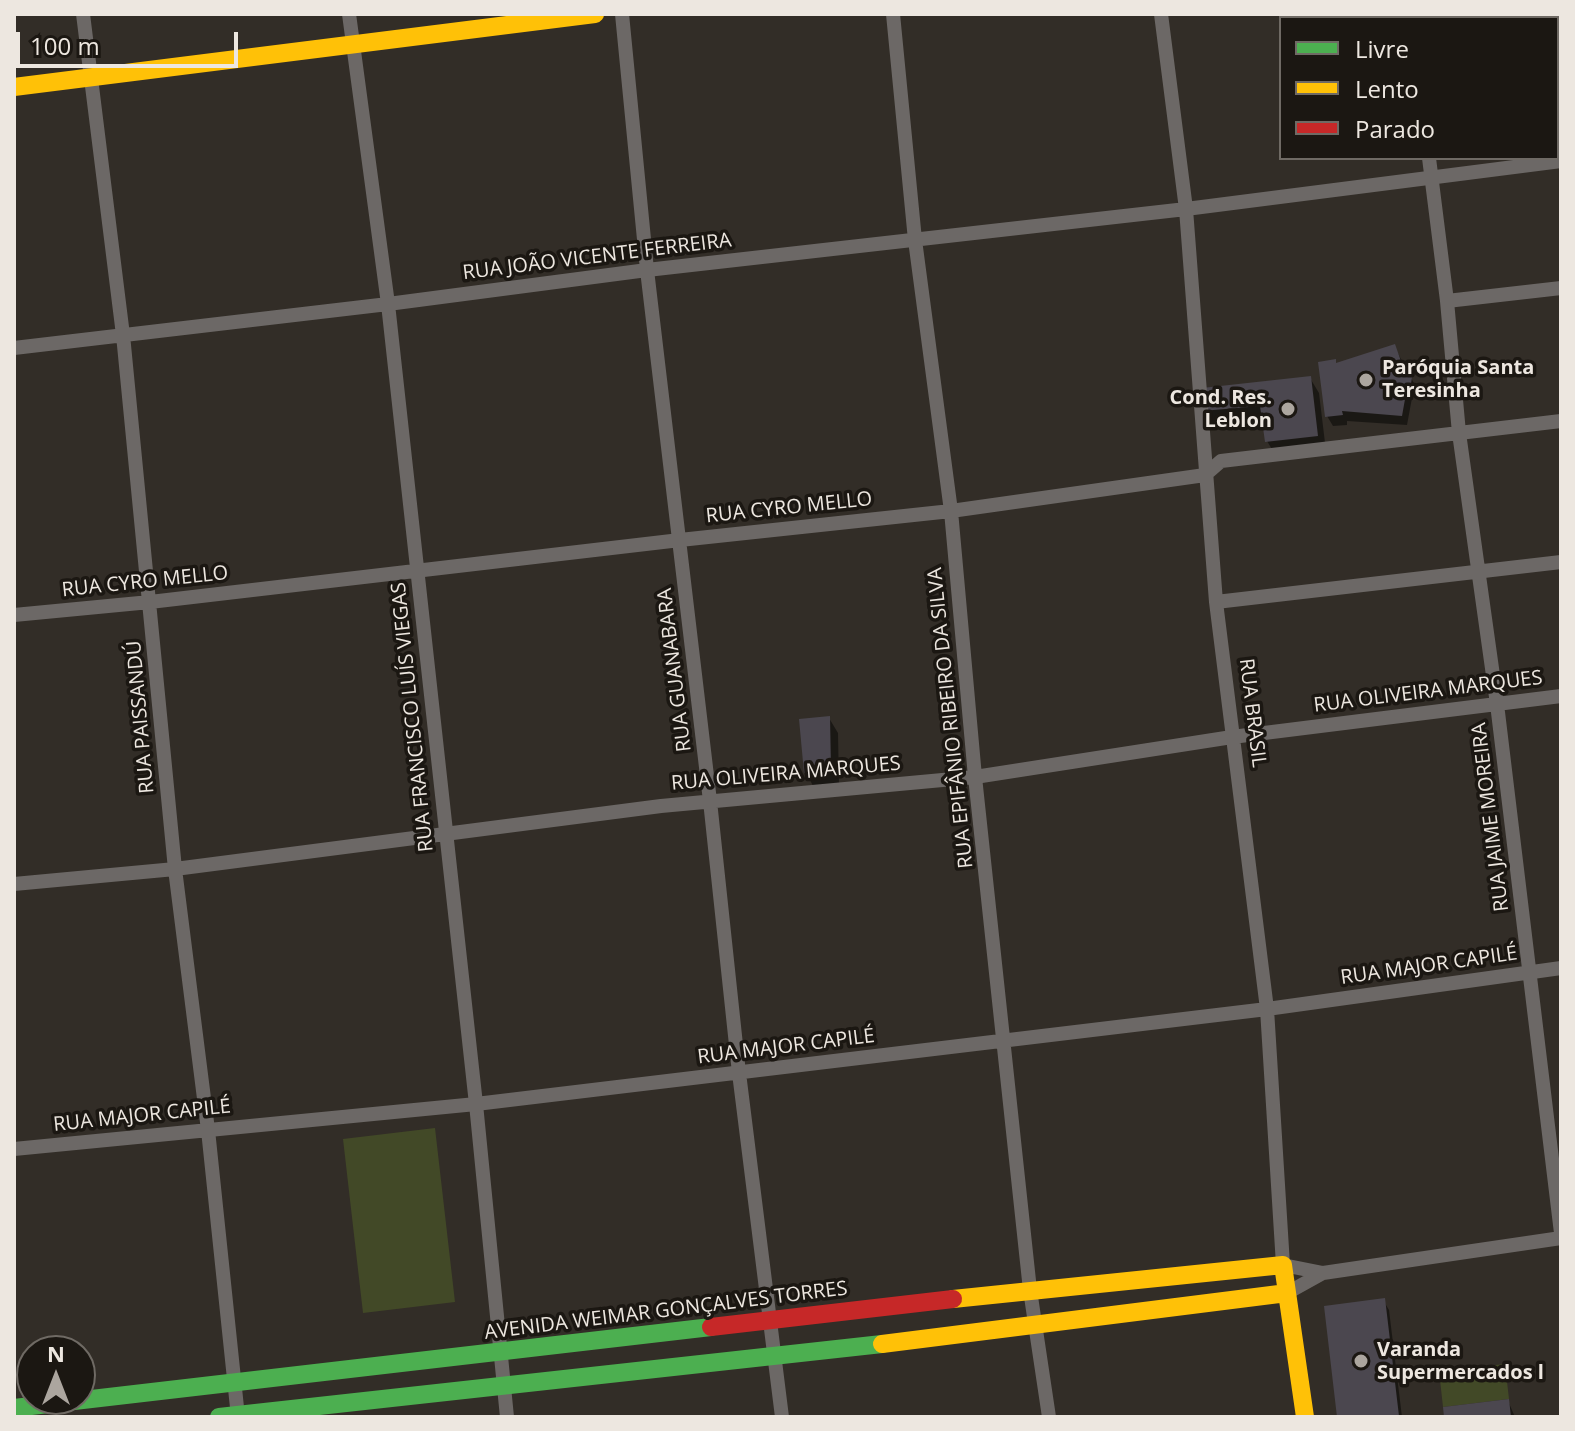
<!DOCTYPE html>
<meta charset="utf-8">
<style>
body{margin:0}
#map{position:relative;width:1575px;height:1431px;overflow:hidden;background:#322d27;font-family:"Open Sans",sans-serif}
canvas{display:block}
.frame{position:absolute;inset:0;border:16px solid #ede7e0;pointer-events:none}
.legend{position:absolute;left:1279px;top:16px;width:280px;height:144px;box-sizing:border-box;background:#1b1712;border:2px solid #6f6a64;margin:0;padding:10px 14px;list-style:none;font-size:24px;color:#ede7e0}
.legend li{display:flex;align-items:center;gap:16px;height:40px}
.legend b{width:40px;border:2px solid #6f6a64}
.north{position:absolute;left:16px;top:1335px;width:80px;height:80px;box-sizing:border-box;background:#1b1712;border:2px solid #6f6a64;border-radius:50%;rotate:0deg;font-size:22px;font-weight:700;line-height:32px;text-align:center;color:#ede7e0}
.north::after{content:'';display:block;margin:auto;width:28px;height:36px;background:#aca69f;clip-path:polygon(50% 0,100% 100%,50% 72%,0 100%)}
.scale{position:absolute;left:16px;top:32px;width:222px;height:36px;box-sizing:border-box;border:4px solid #ede7e0;border-top:0;padding-left:10px;font-size:24px;line-height:28px;white-space:nowrap;color:#ede7e0;-webkit-text-stroke:6px #1b1712;paint-order:stroke}
</style>
<div id="map">
<canvas width="1575" height="1431"></canvas>
<div class="frame"></div>
<ul class="legend">
<li><b style="height:10px;background:#4caf50"></b>Livre</li>
<li><b style="height:10px;background:#ffc107"></b>Lento</li>
<li><b style="height:10px;background:#c62828"></b>Parado</li>
</ul>
<div class="north">N</div>
<div class="scale">100 m</div>
</div>
<script>
const c = document.querySelector('canvas').getContext('2d');
c.lineJoin = 'round';
function fill(path, color) { c.fillStyle = color; c.fill(path, 'evenodd'); }
const poly = rows => new Path2D(rows.map(r => 'M' + r).join(''));
function trace(path, color, width, dash) { c.strokeStyle = color; c.lineWidth = width; c.lineCap = dash ? 'butt' : 'round'; c.setLineDash(dash || []); c.stroke(path); }
function drawText(font, color, halo, rows, align = 'center') {
  c.font = font + ' "Open Sans",sans-serif'; c.lineWidth = 7; c.setLineDash([]); c.textBaseline = 'middle'; c.strokeStyle = halo; c.fillStyle = color; for (const [text, x, y, turn = 0] of rows) {
    c.save(); c.translate(x, y); c.rotate((+turn || 0) * Math.PI / 180); c.textAlign = isNaN(turn) ? turn : align; if (halo) c.strokeText(text, 0, 0); c.fillText(text, 0, 0); c.restore();
  }
}
fill(poly([
 [1446,14,1561,14,1561,107,1557,107,1557,18,1447,18]
]), '#3c3525');
fill(poly([
 [435,1128,455,1302,363,1313,343,1139],
 [1505,1364,1509,1399,1443,1407,1439,1371]
]), '#424927');
fill(poly([
 [1394,346,1417,389,1412,398,1407,425,1347,421,1347,425,1333,426,1327,416,1337,365],
 [1310,378,1319,393,1326,451,1276,456,1267,441,1264,422,1213,426,1204,410],
 [829,718,838,733,839,785,814,788,806,772],
 [1383,1300,1389,1310,1402,1417,1339,1417,1326,1307],
 [1508,1401,1515,1417,1446,1417]
]), '#0007');
fill(poly([
 [1395,344,1403,367,1412,377,1411,384,1407,388,1402,416,1342,411,1343,415,1325,417,1318,362,1336,359,1336,363],
 [1311,376,1318,436,1265,442,1260,406,1202,411,1202,388],
 [830,716,831,770,804,773,799,719],
 [1385,1298,1399,1416,1337,1417,1324,1306],
 [1509,1399,1511,1417,1444,1417,1443,1407]
]), '#4b474f');
trace(poly([
 [83,14,123,335,175,869,208,1130,238,1417],
 [349,14,388,304,476,1104,507,1417],
 [622,14,647,270,710,801,739,1073,782,1417],
 [893,14,915,240,951,511,975,777,1030,1290,1049,1417],
 [1161,14,1186,209,1216,602,1267,1009,1283,1265,1323,1273,1561,1238],
 [1411,14,1411,18],
 [1429,158,1447,301,1459,433,1497,704,1561,1233],
 [1447,301,1561,288],
 [14,348,388,304,647,270,1186,209,1561,161],
 [1216,602,1561,562],
 [14,615,150,602,680,540,951,511,1205,475,1221,461,1561,421],
 [14,884,175,869,661,806,975,777,1232,737,1561,696],
 [14,1149,476,1104,1267,1009,1561,968],
 [1287,1293,1323,1273]
]), '#6c6866', 14);
trace(poly([
 [14,1408,711,1327],
 [219,1417,882,1344]
]), '#4caf50', 18);
trace(poly([
 [14,87,595,14],
 [953,1299,1283,1265,1305,1417],
 [882,1344,1287,1293]
]), '#ffc107', 18);
trace(poly([
 [711,1327,953,1299]
]), '#c62828', 18);
for (const [x, y, r, color] of [
 [1366,380,8,"#aca69f"],
 [1288,409,8,"#aca69f"],
 [1361,1361,8,"#aca69f"]
]) { const dot = new Path2D(); dot.arc(x, y, r, 0, 2 * Math.PI); c.fillStyle = color; c.fill(dot); trace(dot, '#1b1712', 3); }
drawText('20px', '#ede7e0', '#1b1712', [
 ["RUA JOÃO VICENTE FERREIRA",597,257,-7],
 ["RUA CYRO MELLO",789,508,-6],
 ["RUA CYRO MELLO",145,582,-6],
 ["RUA GUANABARA",675,670,-97],
 ["RUA OLIVEIRA MARQUES",1428,692,-7],
 ["RUA BRASIL",1252,713,83],
 ["RUA PAISSANDÚ",141,717,-95],
 ["RUA FRANCISCO LUÍS VIEGAS",413,717,-96],
 ["RUA EPIFÂNIO RIBEIRO DA SILVA",951,718,-96],
 ["RUA OLIVEIRA MARQUES",786,774,-5],
 ["RUA JAIME MOREIRA",1491,817,-97],
 ["RUA MAJOR CAPILÉ",1429,966,-8],
 ["RUA MAJOR CAPILÉ",786,1047,-7],
 ["RUA MAJOR CAPILÉ",142,1116,-6],
 ["AVENIDA WEIMAR GONÇALVES TORRES",666,1311,-7]
]);
drawText('bold 20px', '#ede7e0', '#1b1712', [
 ["Paróquia Santa",1382,368],
 ["Teresinha",1382,391],
 ["Cond. Res.",1272,398,"right"],
 ["Leblon",1272,421,"right"],
 ["Varanda",1377,1350],
 ["Supermercados l",1377,1373]
], 'left');
</script>
